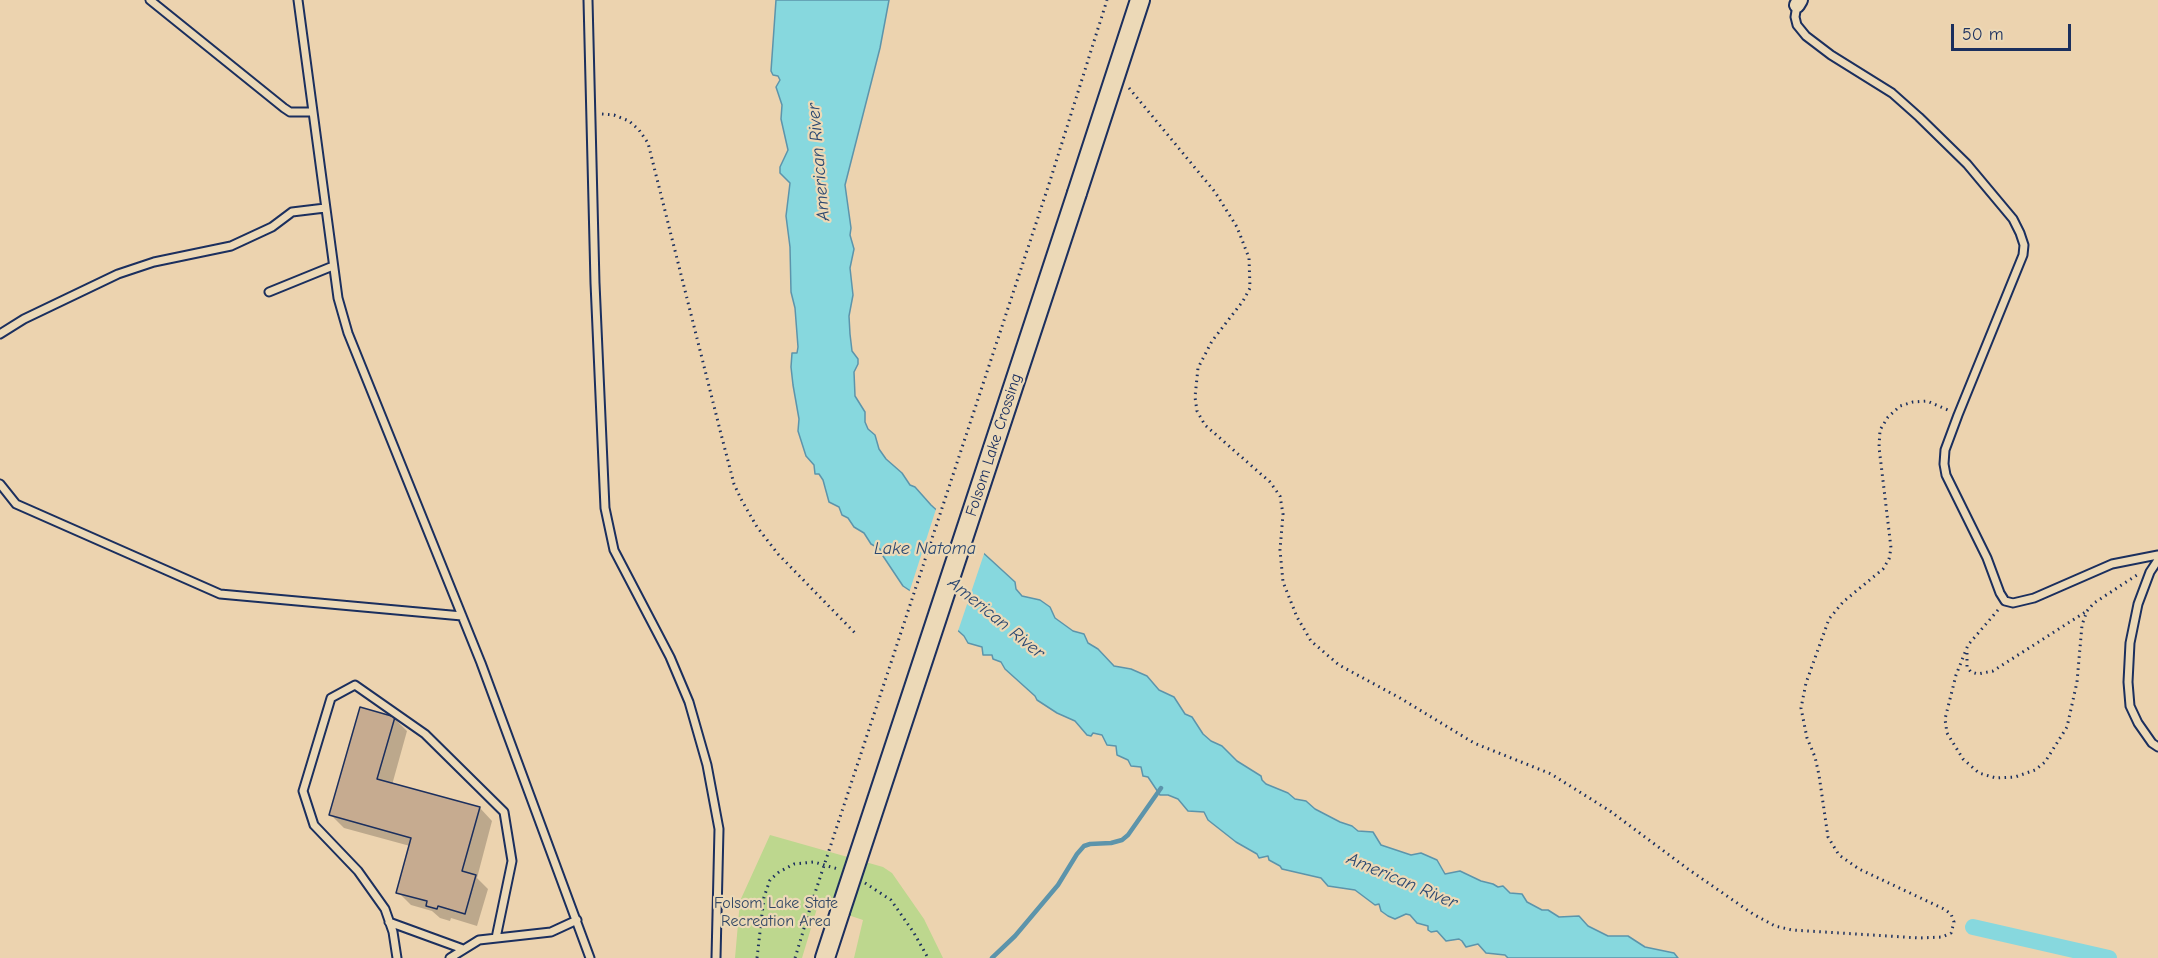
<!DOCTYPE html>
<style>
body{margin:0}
#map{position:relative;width:2158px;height:958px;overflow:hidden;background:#ecd3af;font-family:"Comic Neue",sans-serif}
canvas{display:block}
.scale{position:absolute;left:1951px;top:24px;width:120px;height:27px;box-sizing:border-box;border:3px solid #1b2f5e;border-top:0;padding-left:8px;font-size:18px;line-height:21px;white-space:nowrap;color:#1b2f5e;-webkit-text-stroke:4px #ecd9b7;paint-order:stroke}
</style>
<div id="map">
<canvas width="2158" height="958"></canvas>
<div class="scale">50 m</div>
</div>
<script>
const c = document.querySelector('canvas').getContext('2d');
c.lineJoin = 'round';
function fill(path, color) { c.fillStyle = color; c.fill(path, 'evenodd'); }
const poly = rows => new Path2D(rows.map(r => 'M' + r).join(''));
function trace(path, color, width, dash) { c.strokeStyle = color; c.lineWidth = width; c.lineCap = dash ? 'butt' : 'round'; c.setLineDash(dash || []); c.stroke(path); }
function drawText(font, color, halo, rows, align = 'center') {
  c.font = font + ' "Comic Neue",sans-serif'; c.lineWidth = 4.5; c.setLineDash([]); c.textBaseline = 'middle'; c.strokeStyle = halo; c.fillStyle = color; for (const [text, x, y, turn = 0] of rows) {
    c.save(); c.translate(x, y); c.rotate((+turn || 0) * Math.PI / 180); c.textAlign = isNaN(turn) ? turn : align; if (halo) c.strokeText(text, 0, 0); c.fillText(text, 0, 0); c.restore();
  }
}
fill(poly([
 [770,835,883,867,892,873,924,919,943,958,854,958,863,920,818,905,802,958,735,958,740,901]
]), '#bdd78e');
const water = poly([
 [776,0,889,0,880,48,845,185,851,228,850,235,854,249,850,268,853,295,849,316,850,334,852,351,858,359,858,364,854,372,855,396,865,412,865,422,868,429,875,435,879,449,886,459,902,473,910,485,915,487,931,505,1015,582,1016,589,1022,596,1040,600,1050,607,1055,618,1073,631,1084,634,1088,643,1098,649,1114,666,1131,669,1147,676,1159,690,1174,697,1185,714,1192,717,1203,734,1211,741,1222,746,1237,761,1261,776,1262,780,1266,784,1288,793,1295,799,1306,801,1315,809,1340,822,1352,826,1358,831,1373,832,1381,845,1411,855,1421,853,1437,860,1445,874,1460,871,1481,881,1493,884,1498,887,1503,886,1510,893,1522,894,1527,902,1542,910,1548,910,1559,917,1579,916,1588,926,1608,936,1628,936,1645,947,1674,953,1678,958,1508,958,1505,955,1486,953,1478,944,1466,947,1462,941,1459,939,1446,941,1437,931,1431,932,1428,930,1428,926,1417,923,1410,915,1406,914,1395,919,1388,916,1381,911,1379,904,1375,905,1355,890,1328,886,1321,878,1282,869,1280,866,1269,860,1268,856,1259,858,1257,854,1236,842,1208,820,1204,812,1188,811,1178,799,1168,795,1160,795,1148,777,1143,776,1141,767,1131,766,1128,760,1117,755,1116,746,1107,745,1102,735,1093,733,1091,736,1087,735,1075,721,1057,713,1037,700,1035,696,1005,669,1001,662,993,659,992,655,983,655,982,647,968,643,964,636,924,600,903,586,881,553,880,549,871,544,864,533,854,527,848,518,842,515,839,507,829,502,823,480,819,474,815,474,814,465,806,456,798,431,799,419,793,385,791,367,792,353,797,353,798,347,795,308,791,292,790,247,786,216,790,183,780,173,780,167,788,150,781,119,782,105,776,87,780,80,778,76,773,75,771,71,776,0]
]);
fill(water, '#87d8de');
trace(water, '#5c94ab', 1.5);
fill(poly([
 [937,506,950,515,968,536,975,538,981,544,985,551,957,634,943,624,932,610,909,593]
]), '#ecd3af');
fill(poly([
 [361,709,395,719,407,731,392,785,480,808,492,821,477,878,488,889,477,926,451,918,450,921,440,918,432,911,411,905,398,892,410,846,344,828,331,815]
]), '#0003');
trace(poly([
 [992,958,1015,936,1058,885,1077,854,1084,846,1090,844,1111,843,1122,840,1128,835,1161,788]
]), '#5c94ab', 4.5);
trace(poly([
 [1973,927,2109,958]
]), '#87d8de', 16);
const building = poly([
 [360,707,395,717,377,779,480,807,462,871,476,875,465,914,438,906,437,909,426,906,427,901,396,893,411,838,329,815,360,707]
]);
fill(building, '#c6ab90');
trace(building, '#1b2f5e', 1.5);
const lane = poly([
 [150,0,284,108,290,112,312,112],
 [298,0,338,298,348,333,481,663,590,958],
 [588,0,595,283,605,508,614,550,670,657,689,702,707,765,719,829,716,958],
 [1797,5,1795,17,1797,25,1806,36,1831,55,1892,93,1919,117,1967,164,2013,219,2020,233,2024,245,2023,255,1958,415,1945,450,1944,464,1946,475,1987,558,2000,593,2005,601,2013,603,2034,598,2112,564,2158,555],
 [269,292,333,266],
 [0,334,24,319,118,274,154,262,231,246,272,227,292,212,325,208],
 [0,484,16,504,220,594,462,616],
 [2158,560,2150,572,2138,604,2130,643,2128,682,2130,706,2138,723,2152,743,2158,747],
 [389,922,463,949],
 [397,958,393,932,385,909,358,871,314,825,303,791,331,698,355,685,425,734,504,812,512,861,496,938],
 [450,958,479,940,551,932,577,920]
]);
const street = poly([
 [1797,5,1800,0]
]);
const secondary = poly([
 [1077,193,1140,0],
 [825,958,840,912]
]);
trace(lane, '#1b2f5e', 11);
trace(street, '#1b2f5e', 18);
trace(secondary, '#1b2f5e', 22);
trace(poly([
 [1129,88,1215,192,1237,227,1249,258,1250,288,1243,301,1212,341,1198,368,1195,397,1197,411,1205,425,1270,482,1280,496,1283,514,1280,550,1283,582,1297,617,1311,641,1339,665,1400,698,1474,743,1551,774,1610,811,1688,869,1753,914,1775,926,1792,930,1919,938,1942,937,1951,933,1954,922,1951,914,1944,909,1859,869,1839,855,1828,837,1819,775,1815,757,1807,738,1801,708,1806,683,1829,619,1843,602,1883,569,1889,559,1891,548,1879,447,1880,430,1888,417,1900,406,1913,402,1927,401,1948,410],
 [602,114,614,115,629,121,639,130,648,143,721,434,734,484,741,499,757,527,778,554,856,634],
 [1049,184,1107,0],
 [1998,610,1968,645,1956,675,1945,719,1947,733,1963,759,1979,773,1996,778,2015,777,2035,770,2045,762,2067,727,2077,682,2082,625,2087,611,2094,603,2137,575],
 [1967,653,1967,667,1971,672,1978,674,1993,671,2087,611],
 [865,883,891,900,914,933,928,958],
 [757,958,764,897,770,880,779,872,794,864,814,862,838,869],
 [795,958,812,902]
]), '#1b2f5e', 3, [1.5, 4.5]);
trace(lane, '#ecd9b7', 7);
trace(street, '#ecd9b7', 14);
trace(secondary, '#ecd9b7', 18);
const secondaryBridge = poly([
 [840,912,1077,193]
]);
trace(secondaryBridge, '#1b2f5e', 22, []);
trace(poly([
 [812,902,1049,184]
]), '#1b2f5e', 3, [1.5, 4.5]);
trace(secondaryBridge, '#ecd9b7', 18);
drawText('16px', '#1b2f5e', '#ecd9b7', [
 ["Folsom Lake Crossing",994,445,-72]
]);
drawText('16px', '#334865', '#ecd9b7', [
 ["Folsom Lake State",776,903],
 ["Recreation Area",776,921]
]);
drawText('italic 18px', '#2b4871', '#ecd9b7', [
 ["American River",819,162,-95],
 ["Lake Natoma",925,549],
 ["American River",996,618,39],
 ["American River",1402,881,23]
]);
</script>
